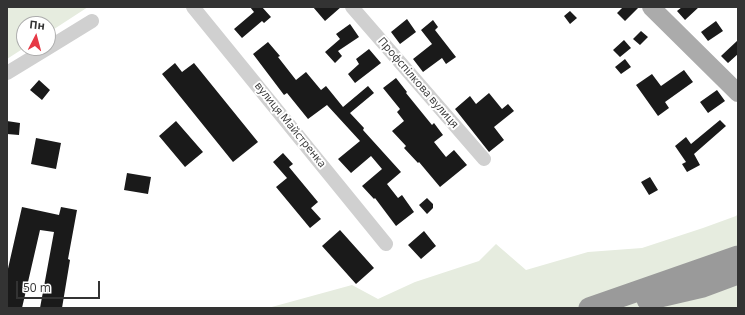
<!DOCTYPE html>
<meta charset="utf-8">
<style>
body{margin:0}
#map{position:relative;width:745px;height:315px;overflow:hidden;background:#fff;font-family:"Open Sans",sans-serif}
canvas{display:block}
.frame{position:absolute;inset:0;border:8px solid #333;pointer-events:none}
.north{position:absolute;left:16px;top:16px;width:40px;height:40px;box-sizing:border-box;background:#fff;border:1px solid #adadad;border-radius:50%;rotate:6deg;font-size:11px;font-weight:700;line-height:16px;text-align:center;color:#333}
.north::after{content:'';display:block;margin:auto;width:14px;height:18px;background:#e63946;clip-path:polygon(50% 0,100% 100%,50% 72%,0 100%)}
.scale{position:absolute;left:16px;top:281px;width:84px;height:18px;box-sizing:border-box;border:2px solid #333;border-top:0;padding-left:5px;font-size:12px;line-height:14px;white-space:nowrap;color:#333;-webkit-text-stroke:3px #fff;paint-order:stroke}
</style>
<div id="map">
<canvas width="745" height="315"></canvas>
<div class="frame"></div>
<div class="north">Пн</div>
<div class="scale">50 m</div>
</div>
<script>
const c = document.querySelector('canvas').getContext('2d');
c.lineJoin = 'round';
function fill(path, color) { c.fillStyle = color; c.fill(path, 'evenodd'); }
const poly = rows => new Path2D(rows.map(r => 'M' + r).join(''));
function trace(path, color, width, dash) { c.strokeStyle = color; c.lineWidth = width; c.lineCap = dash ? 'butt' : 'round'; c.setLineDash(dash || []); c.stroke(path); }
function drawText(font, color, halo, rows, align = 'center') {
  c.font = font + ' "Open Sans",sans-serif'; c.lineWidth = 4; c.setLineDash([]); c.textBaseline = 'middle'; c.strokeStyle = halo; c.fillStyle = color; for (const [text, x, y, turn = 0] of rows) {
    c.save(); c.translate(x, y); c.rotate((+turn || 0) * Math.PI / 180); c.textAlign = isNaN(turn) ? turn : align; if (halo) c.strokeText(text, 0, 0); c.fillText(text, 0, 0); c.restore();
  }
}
fill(poly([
 [7,7,88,7,48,33,48,24,24,24,24,48,7,59],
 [738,214,738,308,268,308,352,285,378,299,415,282,479,261,496,244,526,270,588,252,642,248,703,228,736,216]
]), '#e6ecdf');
fill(poly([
 [250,7,262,7,271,17,264,23,262,21,242,38,234,29,254,12],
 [313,7,341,7,325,21],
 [623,7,639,7,625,21,617,13],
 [682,7,699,7,685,20,677,11],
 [570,11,577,18,570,24,564,16],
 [407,19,416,32,400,44,391,32],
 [433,20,438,27,435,30,456,57,446,64,442,58,423,72,413,59,432,44,421,30],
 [716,21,723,31,708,41,701,32],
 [350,24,359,37,338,51,342,56,335,63,325,52,340,39,336,34],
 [641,31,648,37,640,45,633,39],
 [624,40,631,48,620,57,613,50],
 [738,40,738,54,728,63,721,56],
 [268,42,280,56,278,57,296,80,306,72,321,90,326,86,343,107,368,86,374,93,350,113,364,128,363,130,401,172,387,184,398,198,402,195,414,212,396,226,375,198,374,199,362,186,382,169,371,156,351,173,338,159,360,141,327,105,308,119,287,93,284,95,253,54],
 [369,49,381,63,355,83,348,74,359,64,356,59],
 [625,59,631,67,621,74,615,67],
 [175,63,182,72,194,63,258,142,233,162,162,74],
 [684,70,693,82,665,102,669,108,658,116,636,85,652,74,661,86],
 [396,78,407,92,406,93,432,125,434,123,443,135,434,142,446,157,454,150,467,165,440,187,419,162,418,163,404,148,406,146,392,131,404,121,397,112,400,109,383,88],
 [39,80,50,90,42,100,30,90],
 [717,90,725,101,708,113,700,102],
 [489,93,502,109,508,104,514,111,494,127,504,140,489,152,455,109,470,96,476,104],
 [720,120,726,126,694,154,700,165,687,172,682,164,686,162,675,146,686,137,691,144],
 [7,121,20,123,19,135,7,134],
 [176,121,203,152,185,167,159,136],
 [36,138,61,143,56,169,31,164],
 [283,153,293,164,289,167,318,202,311,208,321,219,310,228,276,187,287,178,273,162],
 [127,173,151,177,148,194,124,190],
 [650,177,658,190,649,195,641,182],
 [427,198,433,204,433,208,427,214,419,205],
 [22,207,59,215,61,207,77,210,68,259,70,260,62,308,40,308,54,232,40,230,22,308,7,308,7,273],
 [340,230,374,268,356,284,322,246],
 [424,231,436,246,421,259,408,245]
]), '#1a1a1a');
trace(poly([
 [193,7,386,244],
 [352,7,484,159],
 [48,48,92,21],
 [7,73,48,48]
]), '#d0d0d0', 14);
trace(poly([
 [651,7,738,93]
]), '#ababab', 18);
trace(poly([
 [647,300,703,287,738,274],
 [589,308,738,256]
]), '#9a9a9a', 21);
drawText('11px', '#333', '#fff', [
 ["Профспілкова вулиця",418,83,49],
 ["вулиця Майстренка",290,125,51]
]);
</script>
